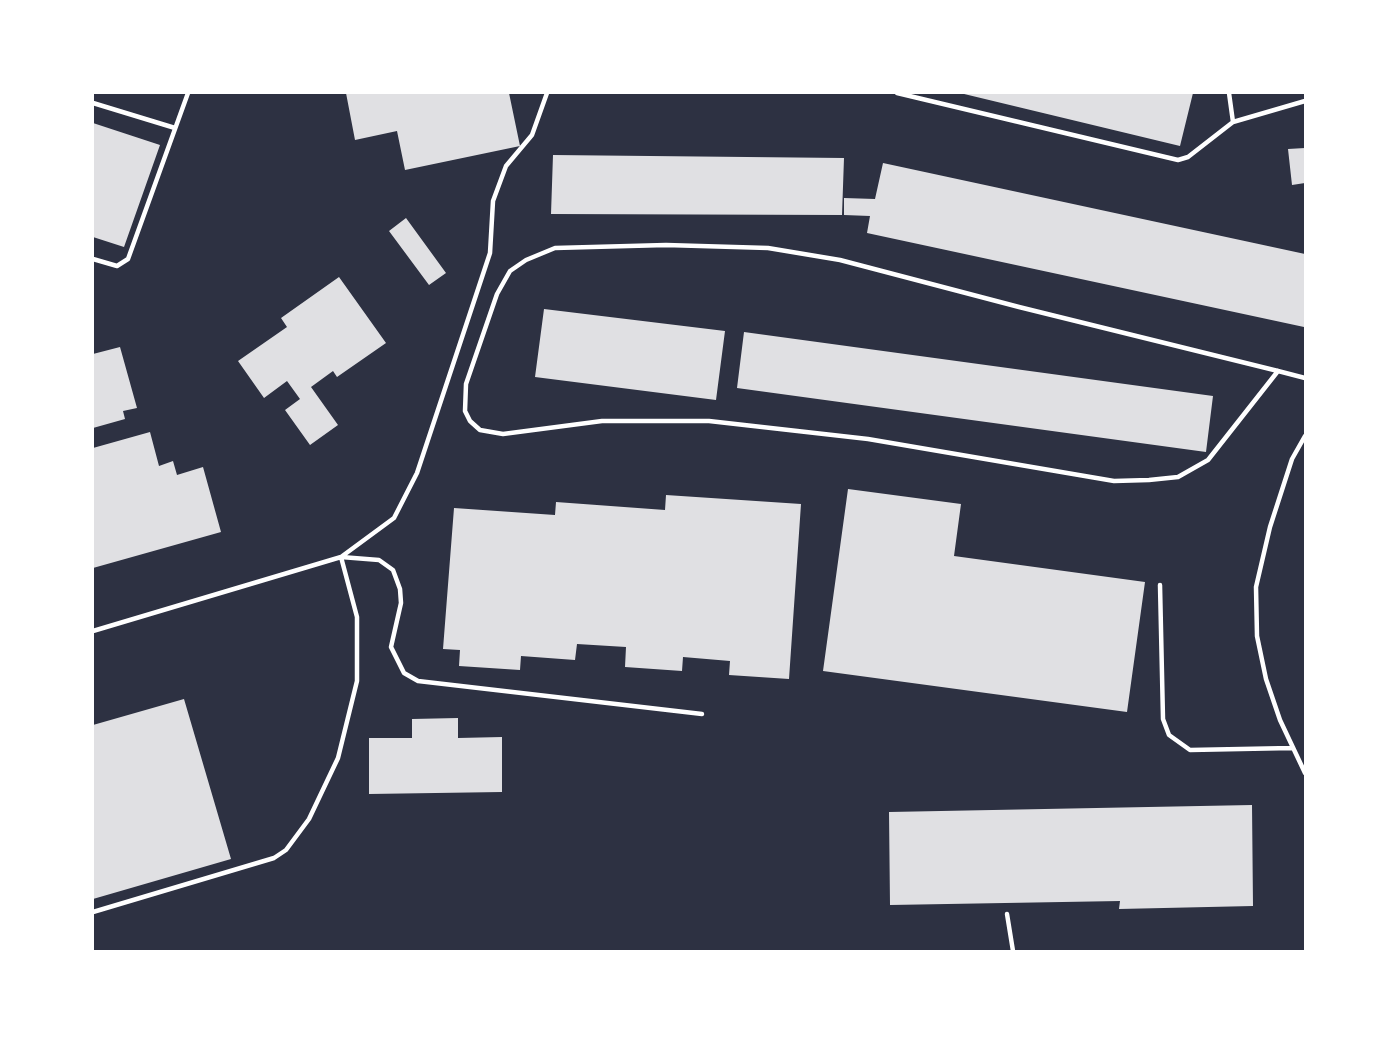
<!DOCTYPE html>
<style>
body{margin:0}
#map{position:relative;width:1398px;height:1044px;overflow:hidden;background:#2d3142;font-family:"Titillium Web",sans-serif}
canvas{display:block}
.frame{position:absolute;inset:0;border:94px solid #fff;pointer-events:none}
</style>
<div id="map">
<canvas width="1398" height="1044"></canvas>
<div class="frame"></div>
</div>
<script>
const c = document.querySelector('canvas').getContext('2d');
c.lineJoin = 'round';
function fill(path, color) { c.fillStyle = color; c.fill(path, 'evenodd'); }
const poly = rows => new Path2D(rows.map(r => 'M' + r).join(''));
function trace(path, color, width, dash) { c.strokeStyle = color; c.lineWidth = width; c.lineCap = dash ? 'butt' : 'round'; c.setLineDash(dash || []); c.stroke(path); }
fill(poly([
 [346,93,509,93,520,146,405,170,397,131,355,140],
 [960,93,1193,93,1180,146],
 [93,123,160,145,124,247,93,237],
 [1305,148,1305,183,1292,185,1288,149],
 [553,155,844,158,842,215,551,214],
 [883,163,1305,254,1304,327,867,233,870,216,844,215,844,198,875,199],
 [406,218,446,273,429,285,389,231],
 [339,277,386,343,337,377,333,371,311,387,338,425,310,445,285,410,300,399,287,381,264,398,238,361,287,327,281,318],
 [544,309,725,331,716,400,535,377],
 [744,332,1213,396,1206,452,737,388],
 [120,347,137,408,123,411,125,419,93,428,93,354],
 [150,432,159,466,173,461,177,475,203,467,221,532,93,568,93,448],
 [848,489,961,504,954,556,1145,582,1127,712,823,671],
 [666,495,801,504,789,679,729,675,730,661,683,657,682,671,625,667,626,647,577,644,575,660,521,656,520,670,459,666,460,650,443,649,454,508,555,515,556,502,665,510],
 [184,699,231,859,93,899,93,725],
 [458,718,458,738,502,737,502,792,369,794,369,738,412,738,412,719],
 [1252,805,1253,906,1119,909,1120,901,890,905,889,812]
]), '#e0e0e3');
trace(poly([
 [897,93,1178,160,1188,157,1233,122],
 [1229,93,1233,122,1305,101],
 [93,103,175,128],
 [93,259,117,266,128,259,188,93],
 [1278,371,1208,460,1178,477,1149,480,1114,481,868,439,709,421,602,421,503,434,480,430,470,421,465,411,466,384,497,294,510,271,526,260,555,248,666,245,768,248,840,260,1019,307,1278,371,1305,378],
 [1305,436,1292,459,1270,527,1256,587,1257,636,1266,679,1280,720,1305,773],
 [341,557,379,560,393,570,400,589,401,603,391,647,404,673,418,681,702,714],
 [1160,585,1163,719,1169,735,1190,750,1292,748],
 [93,631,341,557,394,518,417,473,490,253,493,201,506,166,532,135,547,93],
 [93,912,274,858,286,850,309,819,338,758,357,681,357,617,341,557],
 [1007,914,1013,951]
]), '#fff', 4.5);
</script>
